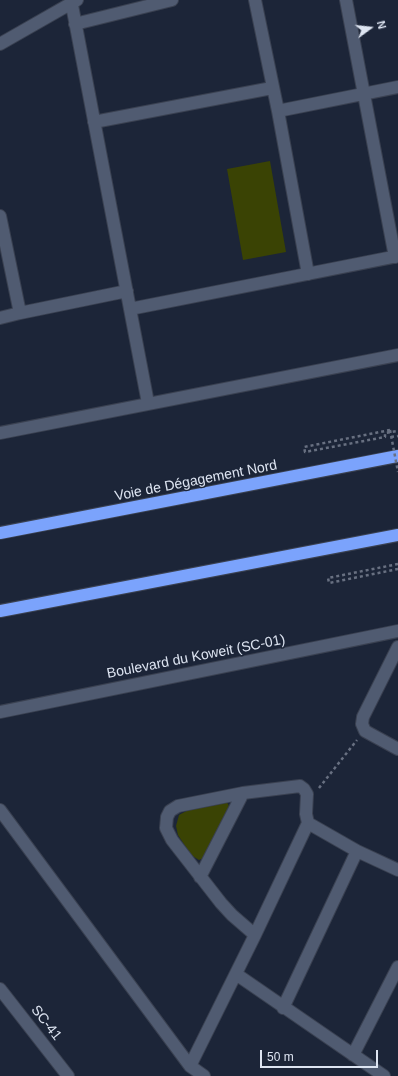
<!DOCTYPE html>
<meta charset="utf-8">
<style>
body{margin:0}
#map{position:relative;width:398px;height:1076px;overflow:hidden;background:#1c2538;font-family:Arial,sans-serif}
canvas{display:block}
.north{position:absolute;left:350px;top:8px;width:40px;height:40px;-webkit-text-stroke:3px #1c2538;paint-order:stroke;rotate:75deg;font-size:11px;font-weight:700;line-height:16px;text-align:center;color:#dde4f1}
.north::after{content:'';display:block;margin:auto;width:14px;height:18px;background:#dde4f1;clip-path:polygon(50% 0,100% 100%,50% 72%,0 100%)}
.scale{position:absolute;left:260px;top:1050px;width:118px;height:18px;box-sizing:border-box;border:2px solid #dde4f1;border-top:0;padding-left:5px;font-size:12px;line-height:14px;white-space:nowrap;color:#dde4f1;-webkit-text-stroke:3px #1c2538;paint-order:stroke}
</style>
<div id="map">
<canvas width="398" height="1076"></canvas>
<div class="north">N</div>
<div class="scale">50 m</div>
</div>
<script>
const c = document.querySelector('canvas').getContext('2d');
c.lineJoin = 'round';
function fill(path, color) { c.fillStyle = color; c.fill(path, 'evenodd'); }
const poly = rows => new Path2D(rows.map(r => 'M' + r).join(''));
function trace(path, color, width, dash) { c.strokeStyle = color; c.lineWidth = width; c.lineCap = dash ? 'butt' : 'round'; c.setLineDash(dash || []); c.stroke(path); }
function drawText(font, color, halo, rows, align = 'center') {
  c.font = font + ' Arial,sans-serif'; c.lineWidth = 3; c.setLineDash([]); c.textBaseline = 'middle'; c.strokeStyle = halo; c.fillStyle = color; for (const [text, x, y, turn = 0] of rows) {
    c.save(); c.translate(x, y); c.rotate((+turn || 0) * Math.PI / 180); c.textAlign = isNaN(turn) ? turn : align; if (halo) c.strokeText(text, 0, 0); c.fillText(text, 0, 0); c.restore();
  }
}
fill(poly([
 [270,161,286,252,243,260,227,169],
 [227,802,229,806,204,858,199,860,191,855,178,835,176,826,179,815,192,808]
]), '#3a4304');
const minor = poly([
 [71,0,148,403],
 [255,0,278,111,308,274],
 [346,0,395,257],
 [75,24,172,0],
 [0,44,77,0],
 [278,111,398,87],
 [94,122,272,88],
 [0,216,20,313],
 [130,309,398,256],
 [0,318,20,313,127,291],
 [0,433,398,355],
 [398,647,363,717,362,724,365,731,398,749],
 [0,712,398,631],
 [0,810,190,1066,204,1076],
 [308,823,357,851,398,870],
 [200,877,243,793],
 [236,974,384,1076],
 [0,989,68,1076],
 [283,1008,357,851],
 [353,1055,398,967],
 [190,1066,255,935,308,823,306,814,307,794,304,789,300,786,243,793,178,806,170,811,167,817,166,828,172,840,221,903,232,915,255,935]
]);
const highway = poly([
 [0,533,398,456],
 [0,611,398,535]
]);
trace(minor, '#3a4151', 14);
trace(highway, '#3a4151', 14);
trace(poly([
 [390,430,304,447,305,452,385,437,385,433,398,431],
 [391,437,398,436],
 [398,564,328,578,329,583,398,569],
 [319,788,357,740]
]), '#687081', 2.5, [3, 3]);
trace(minor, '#505b71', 12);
trace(highway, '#7ba3fc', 12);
trace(poly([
 [390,430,398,472]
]), '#687081', 2.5, [3, 3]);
drawText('14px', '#dde4f1', '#1c2538', [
 ["Voie de Dégagement Nord",196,481,-11],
 ["Boulevard du Koweit (SC-01)",196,657,-11],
 ["SC-41",46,1023,52]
]);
</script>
